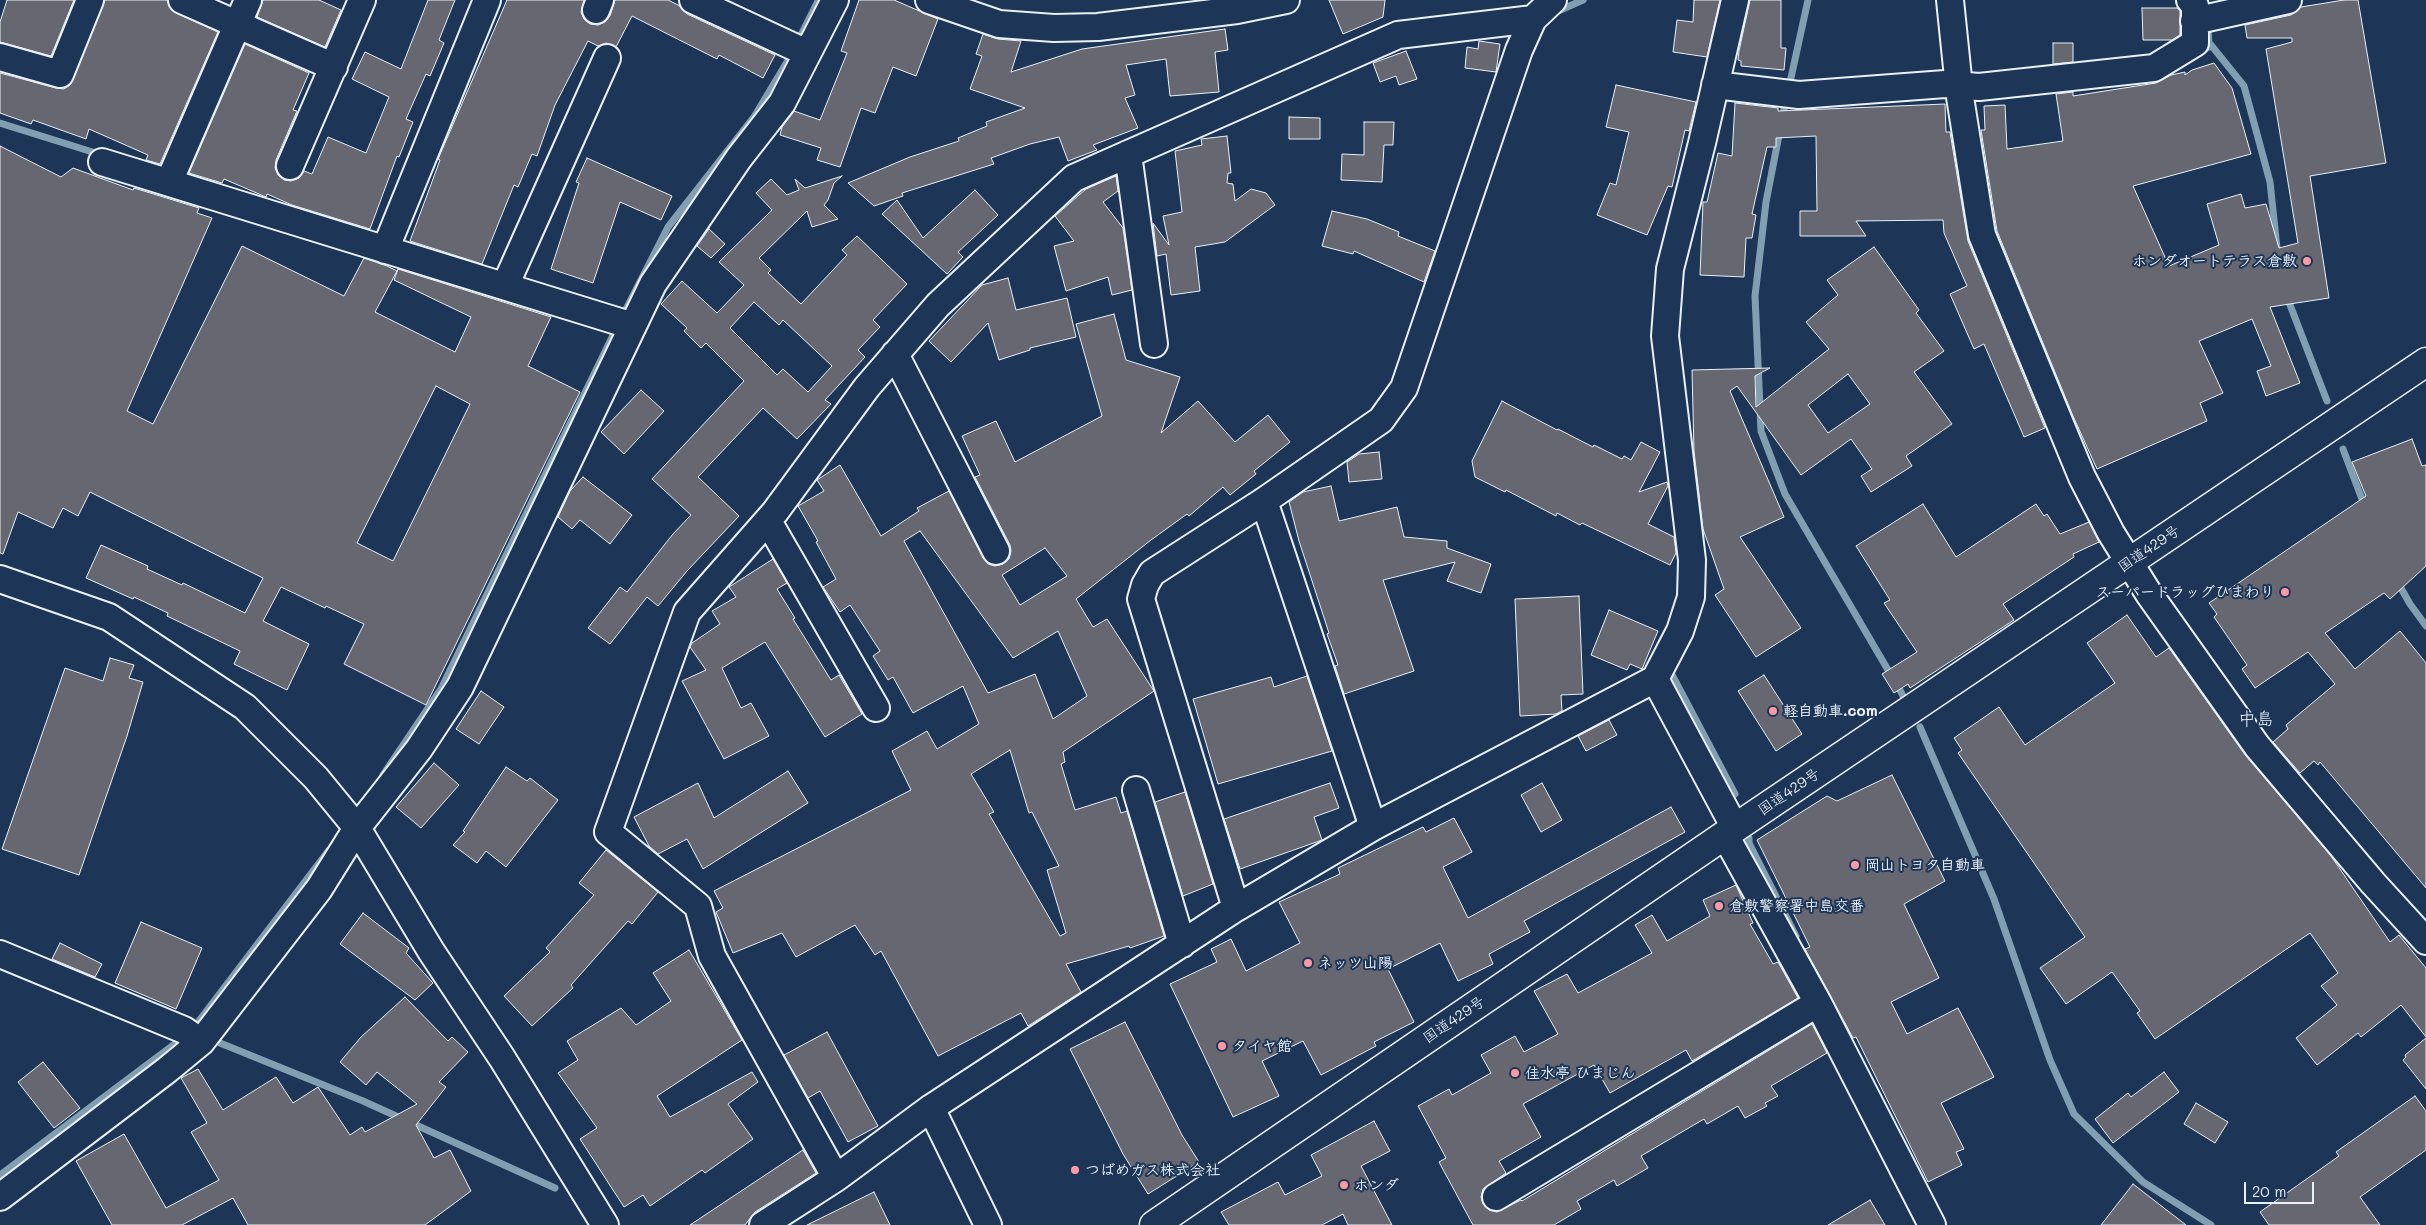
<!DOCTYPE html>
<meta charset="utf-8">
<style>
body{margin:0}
#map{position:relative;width:2426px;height:1225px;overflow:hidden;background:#1d3557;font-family:Mali,sans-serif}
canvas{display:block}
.scale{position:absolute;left:2244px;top:1182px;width:70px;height:22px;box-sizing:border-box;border:2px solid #e8f1f8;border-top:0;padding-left:6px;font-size:15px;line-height:18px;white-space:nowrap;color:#e8f1f8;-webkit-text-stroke:4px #1d3557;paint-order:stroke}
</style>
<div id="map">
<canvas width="2426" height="1225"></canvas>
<div class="scale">20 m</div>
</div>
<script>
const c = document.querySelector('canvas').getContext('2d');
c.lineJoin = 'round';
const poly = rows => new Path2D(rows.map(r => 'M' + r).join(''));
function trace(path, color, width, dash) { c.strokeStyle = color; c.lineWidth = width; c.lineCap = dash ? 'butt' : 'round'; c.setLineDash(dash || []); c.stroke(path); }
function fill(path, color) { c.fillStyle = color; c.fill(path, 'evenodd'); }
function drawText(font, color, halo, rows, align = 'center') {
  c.font = font + ' Mali,"Klee One",sans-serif'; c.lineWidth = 4; c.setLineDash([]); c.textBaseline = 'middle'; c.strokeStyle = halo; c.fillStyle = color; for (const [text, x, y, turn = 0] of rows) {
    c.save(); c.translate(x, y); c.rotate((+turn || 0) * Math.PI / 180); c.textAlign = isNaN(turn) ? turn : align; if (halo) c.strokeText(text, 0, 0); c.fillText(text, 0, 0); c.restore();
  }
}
trace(poly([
 [1556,12,1583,0],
 [2208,25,2209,47],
 [797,43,818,1],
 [2200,53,2211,45,2244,86,2270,182,2277,248],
 [1782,119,1808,0],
 [0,123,102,155],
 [1780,130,1766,202,1755,296,1761,431,1785,494,1888,670],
 [2287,297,2327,401],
 [622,317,668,227,754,117,793,52],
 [2343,449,2365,507],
 [2397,581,2410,604,2426,626],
 [1670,671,1735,794],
 [1900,690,1904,698],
 [1920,727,1994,899,2050,1060,2074,1114,2143,1182,2211,1225],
 [383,775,441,689,616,329],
 [1749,838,1749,843,1796,936],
 [192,1030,329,850],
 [220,1043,363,1101,555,1188],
 [0,1175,184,1037]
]), '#819fb1', 7);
const building = poly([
 [7,0,74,0,51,56,0,42,0,22,7,0],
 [105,0,167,0,170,8,176,13,218,32,160,164,146,160,148,155,89,129,86,139,33,120,31,124,0,113,0,73,56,88,64,89,70,85,105,0],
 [263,0,319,0,341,10,325,47,257,17,263,0],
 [428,0,455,0,439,40,444,43,430,76,426,74,406,119,413,122,399,157,397,156,370,229,292,205,267,194,266,197,224,179,222,183,189,173,245,44,309,73,293,110,297,111,276,160,275,168,278,175,284,180,291,181,299,178,304,171,312,174,328,137,366,153,389,97,352,79,365,52,401,69,428,0],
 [507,0,584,0,581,12,584,19,590,24,598,25,605,22,610,16,615,0,668,0,680,6,687,14,775,55,763,78,719,55,717,59,632,16,616,47,606,43,598,46,588,41,555,105,537,156,532,154,518,187,514,185,482,264,410,241,440,160,438,159,507,0],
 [859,0,894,0,938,19,916,76,893,67,875,113,861,108,840,167,817,160,821,148,780,135,782,127,794,111,820,120,847,53,841,51,859,0],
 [1329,0,1385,0,1383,17,1343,34,1329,0],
 [1694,0,1720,0,1707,57,1673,52,1677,20,1693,22,1694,0],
 [1750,0,1781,0,1781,48,1786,48,1784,70,1741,66,1741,61,1738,60,1739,51,1750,0],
 [2344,0,2358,0,2386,163,2310,176,2329,298,2270,307,2300,383,2266,396,2257,371,2271,366,2252,319,2199,341,2223,393,2200,403,2207,421,2097,469,2073,416,1997,231,1981,130,1985,130,1984,106,2005,105,2007,149,2063,141,2056,94,2073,92,2073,96,2156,83,2171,75,2185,72,2185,75,2192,70,2214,63,2232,88,2251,154,2133,186,2169,266,2219,245,2207,204,2241,194,2245,208,2266,204,2279,248,2298,243,2266,49,2292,42,2292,38,2247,38,2245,25,2291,15,2301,7,2344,0],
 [2142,8,2178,8,2180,11,2180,35,2172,40,2143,40,2142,8],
 [1225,29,1228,50,1215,52,1219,92,1170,96,1166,59,1126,65,1135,95,1125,98,1138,128,1093,145,1097,150,1068,161,1059,137,1030,144,991,158,994,164,902,193,903,196,874,206,848,183,910,157,959,141,958,138,987,126,986,122,1025,108,970,89,982,56,976,54,983,34,998,39,1021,41,1011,72,1082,49,1225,29],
 [1479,41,1500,44,1496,72,1465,68,1467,47,1478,49,1479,41],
 [2053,43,2073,43,2073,62,2053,64,2053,43],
 [1406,51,1417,79,1399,85,1396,76,1380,82,1373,63,1406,51],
 [1616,85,1696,102,1689,131,1685,130,1672,187,1668,186,1647,235,1597,215,1610,183,1616,185,1629,132,1606,127,1616,85],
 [1735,103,1778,108,1778,111,1945,104,1946,132,1950,132,1968,241,2045,428,2024,437,1984,344,1974,349,1950,294,1967,286,1944,233,1943,220,1856,221,1866,236,1800,236,1800,211,1817,211,1816,136,1776,138,1776,147,1767,147,1752,214,1756,215,1752,238,1746,238,1744,277,1700,275,1703,202,1707,202,1718,153,1732,156,1735,103],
 [1289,117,1320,118,1320,139,1289,139,1289,117],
 [1364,122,1394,122,1393,145,1384,145,1382,182,1341,180,1342,154,1364,155,1364,122],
 [1227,136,1231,173,1228,173,1227,183,1233,184,1235,201,1251,189,1266,193,1275,205,1225,242,1195,247,1200,291,1171,295,1166,254,1157,256,1153,223,1169,245,1163,216,1182,212,1175,151,1202,145,1201,139,1227,136],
 [0,146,61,177,73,168,133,190,134,188,199,208,197,213,212,218,127,411,153,424,242,246,344,296,364,258,387,266,397,271,375,312,455,352,471,317,394,280,398,269,551,317,528,366,580,392,426,705,344,664,364,624,326,606,325,608,281,587,263,621,309,644,287,690,234,664,240,651,167,616,168,613,134,597,133,599,86,578,101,545,148,566,147,569,182,585,183,583,245,613,263,578,90,492,78,516,63,508,53,528,18,512,3,554,0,553,0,146],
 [436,386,470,404,393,561,357,543,436,386],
 [587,158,672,196,661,220,620,202,593,283,551,269,579,183,576,182,587,158],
 [842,176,834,183,828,200,824,205,838,219,812,227,807,211,759,258,771,270,768,273,801,304,847,255,842,250,857,236,907,284,873,320,880,327,858,350,865,357,825,400,831,404,797,439,763,408,698,477,739,516,687,571,658,606,647,597,610,644,588,628,620,587,627,592,673,534,691,515,652,479,744,381,706,343,701,348,684,331,687,328,661,304,682,281,717,313,744,285,719,262,772,210,756,193,771,179,787,195,799,190,795,179,805,188,842,176],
 [754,302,779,325,783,320,832,366,808,392,783,369,777,375,730,328,754,302],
 [1116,176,1118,191,1103,202,1123,228,1132,290,1112,295,1108,277,1066,291,1054,246,1074,241,1055,216,1086,189,1116,176],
 [975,190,998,215,958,252,963,257,947,274,882,214,897,200,923,238,975,190],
 [1332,211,1367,219,1399,232,1398,236,1435,251,1424,282,1354,251,1353,254,1322,246,1332,211],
 [709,229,725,244,711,258,697,246,709,229],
 [1874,247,1919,310,1916,313,1944,351,1914,372,1952,424,1906,456,1912,466,1871,492,1861,476,1872,469,1851,439,1801,475,1737,386,1730,391,1784,517,1740,537,1801,628,1756,657,1715,595,1724,589,1703,529,1694,451,1692,370,1770,368,1755,376,1756,407,1829,349,1806,322,1838,295,1827,280,1874,247],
 [1848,374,1870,404,1828,433,1808,405,1848,374],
 [1008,278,1016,310,1067,298,1076,337,1030,348,1030,350,999,360,988,323,951,362,929,341,982,285,1008,278],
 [1114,314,1126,360,1180,377,1161,433,1198,401,1235,442,1268,415,1290,442,1254,471,1256,474,1230,495,1223,487,1189,516,1187,514,1151,540,1076,599,1093,627,1107,619,1154,691,1063,752,1065,762,1061,764,1075,810,1116,797,1121,813,1127,811,1164,936,1130,948,1129,946,1066,964,1081,992,1028,1026,1021,1013,938,1056,881,951,875,955,855,925,796,957,782,933,733,953,716,912,723,908,714,891,911,790,892,751,927,731,937,749,979,724,963,686,913,713,893,677,888,680,873,656,880,651,850,605,840,612,823,587,836,579,816,542,818,541,798,506,824,491,817,480,840,465,881,536,919,511,917,508,949,491,983,558,988,564,995,566,1003,564,1009,559,1011,551,1010,545,975,477,980,475,962,436,996,421,1015,462,1102,416,1076,324,1114,314],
 [920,531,1013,658,1058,631,1087,696,1053,719,1035,674,988,693,904,541,920,531],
 [1045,548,1067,576,1020,605,1002,575,1045,548],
 [1010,750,1029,813,1032,812,1059,866,1047,870,1066,933,1060,936,989,814,994,812,971,774,1010,750],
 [641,390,664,411,624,454,601,432,641,390],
 [1502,401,1557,430,1558,429,1593,447,1594,445,1622,459,1624,456,1631,460,1641,442,1660,452,1639,492,1667,482,1668,486,1648,524,1674,537,1676,553,1670,565,1582,523,1580,525,1557,513,1556,516,1506,490,1505,492,1475,477,1472,461,1502,401],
 [2412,439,2422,466,2426,465,2426,566,2390,599,2384,593,2325,633,2355,669,2400,631,2426,663,2426,888,2320,762,2318,765,2314,761,2300,773,2273,742,2288,729,2286,725,2335,684,2308,652,2255,688,2242,669,2247,665,2214,617,2217,614,2209,603,2366,496,2352,462,2412,439],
 [1379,452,1382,479,1349,482,1347,462,1359,454,1379,452],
 [583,477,632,515,610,544,580,520,572,529,558,517,570,491,583,477],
 [1331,486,1339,521,1397,507,1404,537,1447,541,1447,548,1491,564,1481,593,1447,581,1455,562,1383,580,1414,671,1344,694,1335,666,1338,665,1327,634,1329,633,1299,541,1289,502,1303,492,1331,486],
 [1923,504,1956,557,2036,504,2044,516,2047,514,2060,534,2089,522,2099,542,2073,554,2074,557,2003,604,2014,620,1910,688,1908,684,1894,693,1882,674,1917,652,1884,603,1890,600,1856,546,1923,504],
 [773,559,787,583,777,589,795,618,793,619,831,680,839,675,862,714,825,737,765,642,722,668,741,708,751,703,769,736,724,759,682,681,706,670,690,647,692,643,720,624,712,611,736,597,729,587,773,559],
 [1579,596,1583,694,1561,695,1562,711,1556,714,1520,716,1515,599,1579,596],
 [1609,610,1658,631,1642,669,1630,664,1627,670,1591,655,1609,610],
 [2127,615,2156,657,2169,648,2246,756,2331,856,2390,942,2399,935,2426,968,2426,1037,2401,1005,2361,1037,2358,1033,2317,1065,2296,1038,2337,1005,2321,986,2338,973,2310,933,2155,1039,2137,1013,2140,1011,2112,972,2066,1004,2040,968,2085,937,1958,753,1962,750,1954,738,1999,707,2025,745,2115,683,2087,643,2127,615],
 [110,658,134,665,129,678,143,682,127,736,79,875,2,849,65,668,103,681,110,658],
 [1764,675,1802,734,1776,751,1738,691,1764,675],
 [1307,676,1332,751,1218,784,1193,699,1271,677,1274,687,1307,676],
 [481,691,504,707,479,744,456,729,481,691],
 [1609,720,1617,735,1586,751,1578,736,1609,720],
 [434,763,459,785,421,828,396,807,434,763],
 [506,767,527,781,530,778,558,800,506,867,486,851,477,863,453,845,465,832,463,831,506,767],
 [788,771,808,803,703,869,687,839,658,854,649,846,634,817,698,783,714,818,788,771],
 [1892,775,1945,881,1904,904,1939,978,1891,1002,1907,1034,1958,1008,1994,1077,1941,1103,1964,1149,1956,1152,1962,1165,1928,1182,1856,1037,1853,1038,1805,949,1810,947,1757,840,1827,796,1837,801,1892,775],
 [1330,783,1339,808,1314,817,1322,840,1240,869,1224,819,1330,783],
 [1542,783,1562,820,1541,832,1521,795,1542,783],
 [1185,792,1213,884,1183,896,1155,802,1185,792],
 [1671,807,1685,832,1524,921,1530,932,1489,954,1493,964,1458,981,1440,943,1388,969,1414,1022,1374,1042,1376,1046,1321,1075,1303,1041,1262,1061,1279,1096,1233,1117,1170,984,1217,962,1211,949,1231,939,1246,971,1300,943,1279,902,1340,874,1338,868,1423,827,1426,832,1454,818,1472,852,1443,867,1468,918,1671,807],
 [606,850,658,892,632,924,628,921,571,985,573,988,532,1026,504,996,550,952,546,948,594,895,579,883,606,850],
 [1736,885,1753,923,1750,924,1773,964,1778,962,1798,998,1692,1061,1686,1050,1610,1093,1594,1065,1523,1104,1541,1137,1499,1161,1506,1173,1483,1189,1481,1197,1483,1204,1489,1210,1497,1212,1521,1200,1522,1201,1812,1024,1827,1053,1771,1086,1778,1096,1765,1103,1767,1106,1745,1118,1738,1106,1707,1124,1704,1119,1641,1156,1648,1168,1617,1186,1614,1180,1577,1201,1581,1209,1554,1225,1473,1225,1439,1162,1446,1158,1418,1106,1449,1089,1452,1095,1491,1073,1481,1055,1515,1036,1524,1052,1558,1034,1534,991,1567,974,1578,993,1652,953,1635,925,1652,915,1667,941,1710,916,1703,900,1736,885],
 [363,913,409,948,406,953,433,983,415,1000,340,944,363,913],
 [141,922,202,948,176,1009,115,983,141,922],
 [60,943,102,964,95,977,52,959,60,943],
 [689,950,742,1040,657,1096,670,1117,752,1072,758,1082,728,1104,753,1139,705,1173,702,1170,650,1206,643,1195,624,1207,580,1139,597,1128,558,1073,578,1060,567,1041,621,1008,636,1025,671,1001,653,973,689,950],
 [405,997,448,1041,452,1037,468,1052,439,1082,446,1087,416,1125,434,1158,450,1150,471,1191,425,1225,248,1225,233,1198,182,1225,112,1225,76,1161,124,1134,166,1208,219,1180,191,1132,207,1123,181,1078,198,1069,223,1110,276,1077,293,1103,318,1087,350,1135,362,1127,365,1132,417,1104,377,1072,366,1085,340,1062,361,1037,405,997],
 [1125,1022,1182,1135,1199,1162,1148,1194,1123,1154,1070,1049,1125,1022],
 [827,1032,878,1126,848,1142,820,1091,808,1098,784,1055,827,1032],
 [2426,1038,2426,1089,2403,1060,2406,1057,2405,1055,2426,1038],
 [43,1062,80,1108,54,1128,18,1082,43,1062],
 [2164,1072,2179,1092,2113,1143,2095,1119,2128,1093,2131,1097,2164,1072],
 [2415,1096,2426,1111,2426,1150,2360,1197,2380,1225,2269,1225,2260,1212,2339,1156,2336,1152,2415,1096],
 [2196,1103,2228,1122,2215,1143,2184,1124,2196,1103],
 [1374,1121,1390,1151,1361,1166,1392,1225,1348,1225,1343,1214,1322,1225,1229,1225,1221,1212,1278,1182,1285,1195,1322,1176,1311,1155,1374,1121],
 [803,1150,816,1173,755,1212,745,1225,690,1225,803,1150],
 [2133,1184,2186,1225,2101,1225,2133,1184],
 [874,1192,890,1225,807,1225,874,1192],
 [1870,1200,1885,1225,1828,1225,1870,1200]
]);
fill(building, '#666770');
trace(building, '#e8f1f8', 1);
const minor = poly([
 [182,0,334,67],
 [693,0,807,53],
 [929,0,999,24,1054,28,1098,27,1237,10,1286,0],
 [1735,0,1702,143,1670,269,1665,336,1692,560,1691,597,1680,631,1655,679,1735,828],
 [1950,0,1960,97,1982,235,2082,477,2111,533,2149,594,2257,746,2373,883,2426,941],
 [596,10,600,0],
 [2194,21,2288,0],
 [0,57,60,74,90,0],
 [1715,85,1799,95,1945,84,1979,87,2154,68,2195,43,2195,6,2190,0],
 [1128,154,1154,344],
 [102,162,633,326],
 [290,166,362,0],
 [169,182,248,0],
 [385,250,487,0],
 [505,286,607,58],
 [895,354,996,551],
 [1264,501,1373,827],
 [768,521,876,708],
 [0,579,109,617,245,707,316,778,357,828,431,951,502,1058,605,1225],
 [1136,790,1182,944],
 [1725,835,1818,1003,1932,1225],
 [1236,908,1141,599,1145,585,1152,573,1264,501,1381,420,1404,388,1519,50,1533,19,1553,0],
 [0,954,184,1030,201,1042],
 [931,1108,988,1225],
 [836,1178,712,956,698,906,608,832,687,612,775,512,867,387,938,305,1074,178,1398,35,1533,19],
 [0,1197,167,1070,201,1042,319,889,357,828,419,749,460,687,653,284,739,158,782,103,835,0],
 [1496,1197,1818,1003],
 [763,1225,836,1178,931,1108,1236,908,1373,827,1655,679]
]);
const highway = poly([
 [1154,1225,1735,828,2426,362]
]);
trace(minor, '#e8f1f8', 30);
trace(highway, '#e8f1f8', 31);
trace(minor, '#1d3557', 26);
trace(highway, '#1d3557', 28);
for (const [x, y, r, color] of [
 [2307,261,5,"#ff9aa2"],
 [2285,592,5,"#ff9aa2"],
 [1773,711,5,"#ff9aa2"],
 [1855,865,5,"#ff9aa2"],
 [1719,906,5,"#ff9aa2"],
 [1308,963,5,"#ff9aa2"],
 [1222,1046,5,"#ff9aa2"],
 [1515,1073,5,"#ff9aa2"],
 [1075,1170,5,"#ff9aa2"],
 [1344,1185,5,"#ff9aa2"]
]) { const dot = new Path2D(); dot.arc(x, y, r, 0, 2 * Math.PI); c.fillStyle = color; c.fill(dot); trace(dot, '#1d3557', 2); }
drawText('bold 15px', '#e8f1f8', '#1d3557', [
 ["ホンダオートテラス倉敷",2297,261,"right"],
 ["スーパードラッグひまわり",2275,592,"right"],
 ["軽自動車.com",1783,711],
 ["岡山トヨタ自動車",1865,865],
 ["倉敷警察署中島交番",1729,906],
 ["ネッツ山陽",1318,963],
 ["タイヤ館",1232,1046],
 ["佳水亭 ひまじん",1525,1073],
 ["つばめガス株式会社",1085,1170],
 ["ホンダ",1354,1185]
], 'left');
drawText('15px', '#e8f1f8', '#1d3557', [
 ["国道429号",2149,549,-34],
 ["国道429号",1789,792,-34],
 ["国道429号",1454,1020,-34]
]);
drawText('18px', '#e8f1f8', '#1d3557', [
 ["中島",2256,719]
]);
</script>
